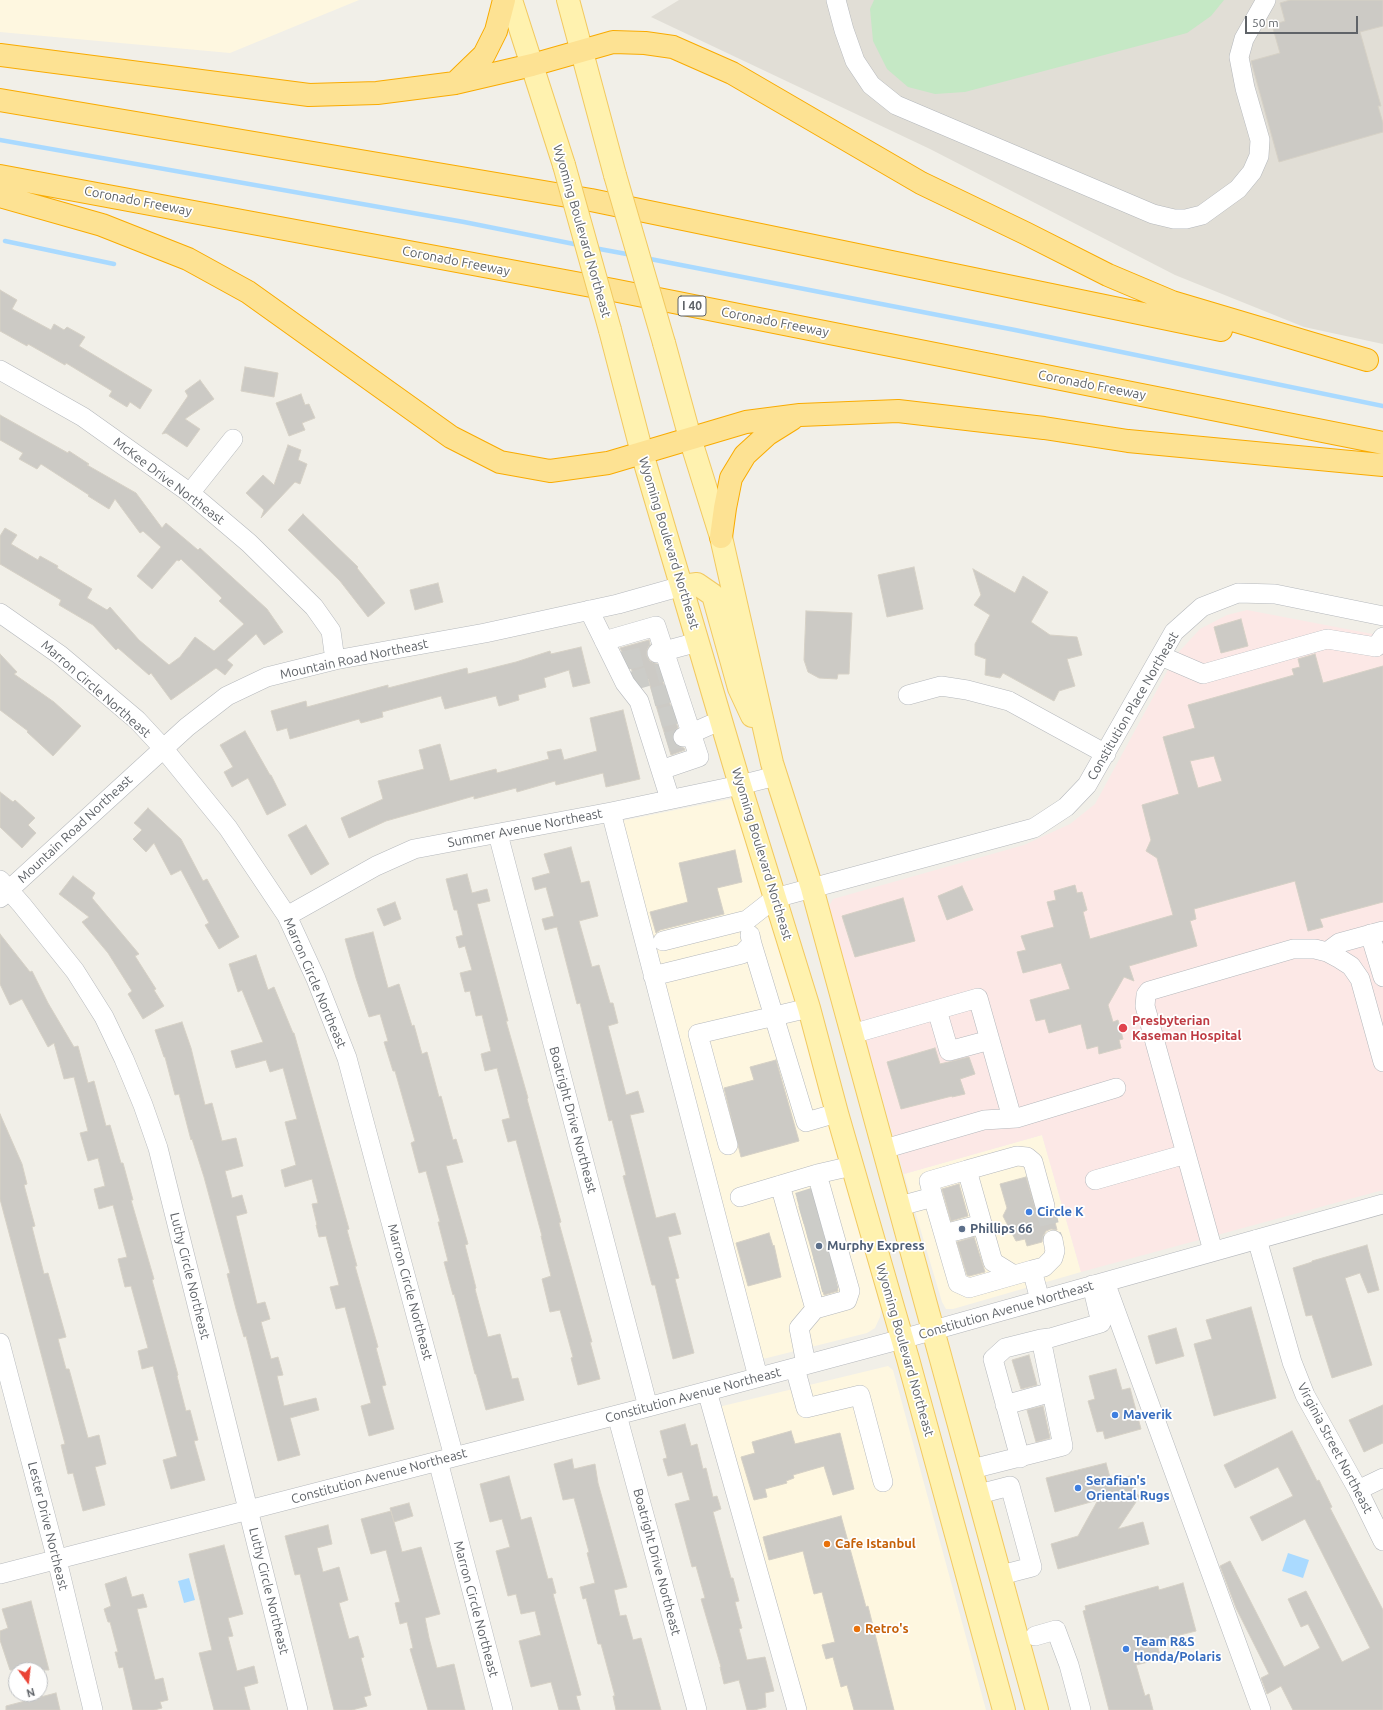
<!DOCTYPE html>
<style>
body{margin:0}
#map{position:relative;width:1383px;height:1710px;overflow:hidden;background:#f1efe8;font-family:Ubuntu,sans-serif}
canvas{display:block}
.north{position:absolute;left:8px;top:1662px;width:40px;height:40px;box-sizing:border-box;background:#fff;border:1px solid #bfc1c3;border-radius:50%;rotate:165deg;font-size:11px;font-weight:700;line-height:16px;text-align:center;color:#5f6368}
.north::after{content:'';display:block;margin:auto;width:14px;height:18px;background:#ea4335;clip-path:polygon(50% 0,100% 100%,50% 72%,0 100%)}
.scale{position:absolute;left:1245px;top:16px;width:113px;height:18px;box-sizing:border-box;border:2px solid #5f6368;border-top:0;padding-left:5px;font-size:12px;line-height:14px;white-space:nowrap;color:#5f6368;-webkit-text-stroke:3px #fff;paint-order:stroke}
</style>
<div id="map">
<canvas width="1383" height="1710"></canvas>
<div class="north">N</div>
<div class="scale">50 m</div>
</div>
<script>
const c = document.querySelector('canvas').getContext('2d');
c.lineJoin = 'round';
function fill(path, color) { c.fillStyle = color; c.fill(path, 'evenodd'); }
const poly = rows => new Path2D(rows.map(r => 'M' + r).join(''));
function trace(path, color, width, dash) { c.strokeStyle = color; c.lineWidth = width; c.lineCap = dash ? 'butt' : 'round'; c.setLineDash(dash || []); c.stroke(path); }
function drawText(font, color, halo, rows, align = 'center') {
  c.font = font + ' Ubuntu,sans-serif'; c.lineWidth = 3.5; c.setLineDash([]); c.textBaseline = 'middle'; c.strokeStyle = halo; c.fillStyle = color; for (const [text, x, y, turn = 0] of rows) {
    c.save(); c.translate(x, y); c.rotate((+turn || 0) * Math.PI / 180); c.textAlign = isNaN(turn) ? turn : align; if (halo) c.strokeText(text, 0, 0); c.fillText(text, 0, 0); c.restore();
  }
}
fill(poly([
 [0,0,359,0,230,53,0,32],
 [730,799,736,801,740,807,881,1309,880,1317,875,1328,867,1333,759,1360,621,821],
 [1042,1135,1081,1272,953,1309,946,1309,942,1302,904,1174],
 [888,1366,893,1370,986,1710,789,1710,706,1410]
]), '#fef7e0');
fill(poly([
 [679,0,1383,0,1383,344,1304,327,1175,275,930,149,651,17]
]), '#e1ded6');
fill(poly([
 [1247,610,1383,636,1383,1190,1081,1272,1042,1135,904,1174,832,922,829,906,833,899,1024,845,1070,824,1095,804,1176,655,1200,629,1227,615]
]), '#fce8e6');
fill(poly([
 [874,0,1224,0,1211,16,1187,33,965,92,935,94,908,87,887,69,873,41,870,9]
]), '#c5e8c5');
fill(poly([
 [1288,1553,1309,1560,1303,1578,1282,1571],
 [189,1578,195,1600,184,1603,178,1581]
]), '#aadaff');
trace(poly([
 [0,140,464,222,579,245],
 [5,241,114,264],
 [594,248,632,255],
 [645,258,1015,330,1383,406]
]), '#aadaff', 4.5);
const building = poly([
 [1290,0,1383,0,1383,26,1360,32,1381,106,1378,106,1383,123,1383,132,1279,162,1251,61,1280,53,1272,25,1285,21,1280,3,1290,0],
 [0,290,17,300,12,309,51,330,54,324,64,330,67,327,85,337,79,346,152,390,140,409,130,402,127,407,109,396,112,391,66,363,65,365,28,344,27,346,0,331,0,290],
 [245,367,278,373,274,397,241,391,245,367],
 [200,380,214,399,185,419,200,429,187,447,166,433,162,434,188,396,185,391,200,380],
 [301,394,305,405,309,404,315,418,302,423,305,430,289,436,276,403,301,394],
 [0,415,68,453,69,451,89,464,87,465,136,493,162,528,166,523,198,550,200,548,267,609,283,632,264,645,256,634,227,660,233,665,225,675,216,668,171,700,151,673,149,675,118,648,116,650,93,625,59,605,61,600,0,564,0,536,5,528,17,535,11,544,38,560,40,556,58,566,57,568,92,589,87,598,107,610,110,607,139,640,169,665,180,657,195,637,214,651,244,624,219,601,222,598,181,559,179,561,177,560,152,589,137,576,161,547,143,531,140,533,115,499,109,509,88,496,89,495,41,464,37,469,19,459,23,453,0,440,0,415],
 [288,445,301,450,298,460,307,464,300,484,295,482,261,518,264,510,246,493,263,475,274,485,288,445],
 [303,514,358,567,357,568,385,603,368,617,340,581,288,530,303,514],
 [914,567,923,609,887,617,878,575,914,567],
 [973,569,1015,593,1023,576,1048,592,1031,622,1050,635,1077,637,1082,655,1067,659,1075,686,1059,691,1054,701,1003,673,1000,678,985,675,986,659,975,655,975,644,990,615,974,605,981,595,973,569],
 [438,583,443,602,415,610,410,590,438,583],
 [806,611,852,613,849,674,838,674,837,679,819,678,808,672,804,660,806,611],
 [1241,619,1248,646,1221,653,1214,627,1241,619],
 [649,640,650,644,647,650,647,656,650,661,657,664,678,728,674,731,672,735,673,741,676,746,684,748,685,750,671,755,648,679,638,682,620,648,649,640],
 [581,647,590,683,573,687,569,670,544,678,546,687,518,695,519,700,499,706,496,696,445,709,441,696,382,712,383,717,361,723,359,719,290,739,287,728,277,731,271,711,306,701,307,707,388,685,388,688,467,668,468,674,516,662,550,651,551,654,581,647],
 [0,654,17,672,14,674,54,702,81,726,53,756,27,732,28,731,0,710,0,654],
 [1315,654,1323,683,1383,666,1383,902,1320,919,1323,927,1308,931,1295,881,1194,909,1196,919,1190,921,1197,946,1129,966,1134,981,1124,977,1108,1005,1113,1022,1118,1020,1123,1039,1119,1040,1121,1048,1099,1054,1098,1046,1087,1049,1081,1024,1049,1033,1045,1019,1036,1021,1030,1000,1070,989,1061,963,1023,973,1017,952,1026,950,1021,936,1054,927,1047,902,1056,900,1054,891,1075,885,1077,893,1082,892,1087,910,1083,912,1090,939,1173,915,1157,858,1146,851,1151,840,1142,805,1179,794,1163,737,1195,728,1188,705,1294,675,1292,669,1300,667,1298,659,1315,654],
 [1214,756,1222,781,1198,788,1190,761,1214,756],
 [623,710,640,779,606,787,603,773,556,785,555,781,517,792,516,788,474,799,474,796,386,821,349,838,341,818,383,799,378,781,424,769,419,750,440,744,450,781,496,769,497,773,549,759,547,752,561,749,564,760,597,751,590,718,623,710],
 [245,731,270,775,271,775,286,805,267,815,248,778,232,787,224,772,233,767,220,745,245,731],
 [0,792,13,802,15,800,35,818,28,825,36,833,22,848,0,827,0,792],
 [148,808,181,839,203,881,207,879,239,937,219,949,205,925,209,923,181,870,171,875,154,843,146,852,133,839,142,830,134,823,148,808],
 [306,825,329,864,311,875,288,835,306,825],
 [571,847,581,883,589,881,598,916,579,921,592,967,599,965,610,1003,613,1003,618,1023,608,1026,626,1095,638,1091,644,1112,630,1115,656,1218,675,1213,681,1234,668,1237,679,1278,675,1279,694,1353,673,1359,655,1285,652,1285,623,1176,626,1175,612,1120,609,1121,580,1003,577,1004,557,927,545,930,542,919,554,916,546,887,535,890,532,878,550,873,544,854,571,847],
 [735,850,742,882,717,888,724,914,660,930,656,933,650,912,688,902,679,863,735,850],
 [467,874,472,893,487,889,490,901,477,904,508,1021,506,1021,528,1098,527,1099,561,1222,559,1223,592,1342,590,1342,600,1379,578,1385,571,1358,573,1357,560,1310,550,1312,542,1279,551,1276,541,1236,542,1236,516,1140,508,1142,502,1120,510,1118,497,1068,485,1071,481,1054,491,1051,482,1015,476,1016,470,991,465,992,460,973,472,970,465,946,459,948,456,937,463,935,457,910,454,910,446,879,467,874],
 [73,876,95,893,92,898,139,954,135,956,156,989,154,990,164,1006,143,1019,128,994,132,991,108,953,82,922,89,917,59,894,73,876],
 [962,886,973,910,947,920,938,896,962,886],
 [903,898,915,941,855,957,842,916,903,898],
 [395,902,401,919,384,926,377,909,395,902],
 [373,932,388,988,399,984,412,1026,414,1025,422,1054,427,1052,439,1097,441,1096,453,1140,456,1139,463,1162,446,1166,468,1244,465,1245,476,1288,475,1289,488,1337,500,1334,512,1379,518,1378,524,1400,486,1410,476,1374,475,1374,454,1294,453,1295,444,1262,448,1261,438,1222,440,1222,426,1171,419,1173,411,1143,415,1141,395,1071,393,1071,384,1042,388,1041,380,1014,369,1017,356,978,345,939,373,932],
 [0,934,30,972,32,971,48,1003,74,1047,78,1046,88,1083,94,1081,106,1126,110,1125,121,1163,123,1163,133,1200,131,1200,154,1279,152,1280,178,1375,177,1376,186,1411,190,1410,198,1440,194,1441,205,1480,171,1489,163,1460,177,1456,153,1366,142,1369,138,1351,148,1348,131,1286,125,1287,118,1259,127,1257,113,1205,99,1209,94,1189,105,1186,98,1158,88,1161,80,1133,88,1131,74,1077,64,1079,54,1043,48,1047,22,999,10,1005,0,984,0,934],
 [256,955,268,990,274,987,293,1033,294,1033,349,1229,347,1230,357,1266,355,1266,378,1347,376,1348,386,1385,382,1386,394,1429,369,1436,361,1406,371,1403,345,1307,336,1309,330,1287,339,1285,326,1236,319,1237,316,1225,317,1225,312,1204,318,1203,312,1179,285,1187,281,1170,296,1165,285,1122,297,1119,283,1068,270,1072,266,1060,236,1068,231,1051,263,1042,242,990,238,992,229,964,256,955],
 [182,1022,191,1048,205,1105,212,1103,222,1141,236,1138,243,1166,225,1171,232,1198,242,1195,247,1213,236,1216,257,1304,265,1302,270,1319,261,1322,271,1359,278,1357,283,1375,277,1376,284,1406,316,1398,319,1410,290,1418,300,1455,278,1461,246,1336,244,1337,236,1309,227,1274,230,1273,204,1177,192,1139,191,1140,179,1094,175,1095,165,1057,164,1057,155,1030,182,1022],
 [935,1048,940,1064,969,1057,975,1074,960,1079,965,1094,952,1097,952,1096,901,1109,887,1062,935,1048],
 [776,1060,799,1141,741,1157,724,1088,754,1080,750,1067,776,1060],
 [0,1114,22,1164,27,1184,24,1185,35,1226,32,1227,44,1274,48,1273,66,1337,58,1339,66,1369,69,1369,88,1438,99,1435,106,1464,95,1467,105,1505,83,1511,73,1473,68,1474,61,1445,65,1444,0,1199,0,1114],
 [1026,1177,1037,1214,1043,1217,1048,1217,1053,1214,1057,1230,1051,1229,1046,1231,1043,1236,1042,1242,1027,1246,1025,1239,1016,1241,1003,1216,1007,1208,1000,1184,1026,1177],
 [959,1184,968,1216,951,1221,942,1189,959,1184],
 [811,1193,838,1291,824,1295,797,1198,811,1193],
 [769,1233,773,1246,774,1245,781,1277,748,1286,736,1243,769,1233],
 [974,1237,985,1272,969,1276,967,1275,957,1242,974,1237],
 [1367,1245,1379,1290,1368,1293,1360,1273,1345,1278,1372,1365,1332,1378,1312,1315,1306,1316,1293,1268,1312,1262,1312,1261,1367,1245],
 [1251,1307,1276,1398,1214,1416,1194,1344,1212,1339,1206,1320,1251,1307],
 [1176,1328,1184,1356,1156,1364,1148,1336,1176,1328],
 [1029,1355,1037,1385,1021,1389,1012,1360,1029,1355],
 [1116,1369,1122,1390,1130,1388,1141,1429,1105,1439,1103,1431,1097,1432,1088,1401,1095,1399,1089,1376,1116,1369],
 [1383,1405,1383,1443,1364,1452,1349,1420,1383,1405],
 [1043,1406,1050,1438,1036,1442,1027,1410,1043,1406],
 [685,1424,691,1446,697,1444,703,1469,706,1468,713,1497,717,1496,721,1509,713,1512,731,1578,733,1578,739,1601,735,1602,742,1628,739,1629,747,1660,765,1657,774,1691,765,1693,766,1707,754,1710,747,1710,739,1680,724,1684,720,1667,721,1667,701,1599,705,1598,696,1566,692,1567,675,1504,690,1500,682,1472,668,1476,663,1459,667,1458,660,1431,685,1424],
 [791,1431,795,1444,840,1433,854,1489,833,1495,824,1466,793,1475,794,1478,786,1481,787,1483,765,1489,767,1497,754,1500,741,1457,755,1453,752,1442,791,1431],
 [1292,1431,1317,1481,1319,1480,1332,1507,1330,1508,1383,1610,1383,1710,1293,1710,1281,1686,1267,1694,1261,1678,1269,1674,1236,1608,1220,1566,1230,1561,1284,1667,1320,1648,1308,1624,1301,1627,1288,1599,1306,1591,1342,1662,1370,1648,1305,1519,1262,1541,1250,1517,1293,1496,1278,1467,1235,1488,1224,1465,1292,1431],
 [572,1459,574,1469,595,1464,598,1483,627,1587,614,1590,620,1616,626,1615,633,1640,641,1638,661,1710,616,1710,613,1696,615,1696,601,1644,598,1644,586,1598,583,1599,580,1587,595,1583,587,1553,589,1552,574,1498,563,1500,554,1464,572,1459],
 [1106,1463,1111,1481,1130,1476,1135,1493,1140,1496,1118,1529,1143,1522,1149,1544,1058,1569,1051,1544,1078,1536,1098,1500,1055,1512,1046,1478,1106,1463],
 [509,1476,521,1520,531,1517,548,1579,552,1578,556,1593,553,1594,581,1695,576,1696,580,1710,559,1710,551,1682,531,1687,519,1641,541,1635,535,1611,521,1614,516,1594,508,1596,496,1551,510,1547,502,1519,490,1522,480,1484,509,1476],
 [409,1503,413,1516,394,1522,390,1508,409,1503],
 [391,1511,402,1552,421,1547,440,1614,425,1618,429,1638,437,1668,454,1664,465,1710,428,1710,410,1649,413,1648,407,1622,400,1624,395,1603,400,1602,386,1550,371,1554,361,1519,391,1511],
 [841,1516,866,1607,868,1606,894,1710,854,1710,847,1685,841,1687,833,1657,826,1659,822,1645,835,1642,822,1592,814,1594,803,1551,769,1560,763,1537,841,1516],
 [328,1525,332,1544,317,1548,323,1572,339,1567,348,1600,339,1603,349,1639,358,1636,364,1657,361,1658,371,1695,364,1697,367,1706,352,1710,334,1710,300,1574,295,1575,285,1536,328,1525],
 [224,1545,243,1614,228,1618,233,1636,228,1637,237,1671,254,1666,258,1683,244,1687,250,1710,214,1710,199,1653,212,1650,189,1554,224,1545],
 [126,1577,132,1597,143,1594,147,1607,137,1609,155,1680,163,1678,168,1700,160,1702,162,1708,154,1710,133,1710,123,1667,119,1668,115,1652,118,1652,110,1622,108,1622,104,1609,111,1606,105,1584,126,1577],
 [1183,1583,1196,1631,1156,1641,1161,1659,1136,1665,1145,1696,1149,1694,1153,1710,1109,1710,1083,1611,1086,1610,1085,1606,1158,1586,1159,1590,1183,1583],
 [31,1601,49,1670,10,1670,0,1640,0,1631,8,1628,2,1609,31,1601],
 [56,1693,60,1710,6,1710,6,1706,56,1693]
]);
fill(building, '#cccac5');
trace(building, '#d6d1c6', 1);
trace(poly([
 [623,661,657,653],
 [629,682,663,672],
 [653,697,669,693],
 [660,718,676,714],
 [667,742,683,737],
 [798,1202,814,1197],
 [1045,1206,1053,1240],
 [801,1215,818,1210],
 [806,1231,822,1227],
 [811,1248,827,1244],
 [816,1267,832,1262],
 [820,1283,836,1279]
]), '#ccccc8', 19, [19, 10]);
const minor = poly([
 [836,0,844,30,855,61,871,85,896,105,1153,214,1174,219,1186,219,1202,215,1238,189,1252,172,1259,156,1260,140,1245,88,1239,57,1244,39,1266,0],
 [0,370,83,417,190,493,249,543,314,607,331,631,335,660],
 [190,493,233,439],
 [589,610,625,683,639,701,670,799],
 [0,613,60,655,137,720,163,748,228,828,287,916,316,979,347,1058,454,1457],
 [604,641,656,626,699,757,661,770],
 [657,653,698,642],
 [1161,656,1203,674,1327,639,1376,647,1383,637],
 [908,695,941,686,967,690,1009,701,1106,754],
 [683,737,710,725,722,722],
 [611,812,758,1377],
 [498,834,648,1407],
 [0,880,22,905,75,971,104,1017,124,1059,143,1105,158,1148,298,1710],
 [0,898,187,727,227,696,267,677,335,660,485,633,618,604,682,586],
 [287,916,376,866,414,849,611,812,740,785,776,776],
 [1370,934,1383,977],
 [663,941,747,920,775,898,1034,828,1066,807,1087,785,1174,632,1202,607,1238,593,1275,594,1383,616],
 [752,944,806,1122,837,1113],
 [1327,952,1339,943,1383,931],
 [653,976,742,954,752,944,750,935],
 [937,1010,949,1051,990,1040],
 [852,1034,978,998,1012,1118],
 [728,1145,698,1034,809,1008],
 [884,1149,984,1120,1017,1118,1116,1088],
 [967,1170,1017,1156,1027,1157,1033,1162,1045,1206],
 [1095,1180,1186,1154],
 [780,1185,815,1309],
 [740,1197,817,1174],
 [933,1197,929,1181,967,1170,993,1262,1014,1275],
 [900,1206,933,1197,958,1283,969,1288,1032,1270,1040,1300],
 [944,1234,982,1224],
 [1257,1239,1292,1362,1305,1395,1358,1490,1383,1541],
 [1213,1251,1145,1006,1146,995,1149,991,1293,949,1315,949,1327,952,1340,959,1351,966,1360,979,1383,1062],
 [1032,1270,1044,1267,1053,1258,1055,1251,1053,1240],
 [1105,1282,1261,1710],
 [0,1343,57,1560,93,1710],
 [806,1364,799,1328,815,1309,847,1300,850,1291,817,1174,852,1166],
 [795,1368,806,1408,860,1395,883,1482],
 [707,1391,797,1710],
 [1005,1405,1052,1392],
 [617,1415,697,1710],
 [1020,1458,993,1359,1005,1348,1041,1339],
 [438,1461,503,1710],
 [972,1469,1063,1446,1041,1339,1050,1338,1101,1323,1092,1285],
 [1358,1490,1383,1478],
 [979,1494,1010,1486,1032,1567,1001,1575],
 [0,1574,648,1407,902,1339,1383,1204],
 [1035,1636,1056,1630,1069,1665,1081,1710]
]);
const major = poly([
 [511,0,564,165],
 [568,0,615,175],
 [610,330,642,453,740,785,809,1008,837,1113,908,1359,1004,1710],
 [664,343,690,438,721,537,772,763,812,888,1037,1710],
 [682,586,697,584,713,595,739,688,752,716]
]);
const highway = poly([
 [0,55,309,95,377,93,455,83,532,65,613,42,645,43,673,47,732,73,921,183,1025,233,1108,275,1172,302,1367,360],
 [455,83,484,55,496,31,504,0],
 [0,100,591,200,1221,330],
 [0,176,613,290,1383,443],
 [0,196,102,225,188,259,248,292,451,437,500,462,550,471,608,463,746,422,800,415,898,411,1044,428,1128,441,1383,465],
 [721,537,725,508,731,478,745,455,768,434,792,419]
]);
trace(minor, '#b5b8bc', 20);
trace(major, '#f2c960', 24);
trace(highway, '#f9ab00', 24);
trace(minor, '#fff', 19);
trace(major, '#fff2af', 22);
trace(highway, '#fde293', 22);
const majorBridge = poly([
 [564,165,610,330],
 [615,175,664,343]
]);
trace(majorBridge, '#f2c960', 24, []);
trace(majorBridge, '#fff2af', 22);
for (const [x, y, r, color] of [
 [1123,1028,5,"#e0444e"],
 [1029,1212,4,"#3f7fe0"],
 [962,1229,4,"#5c6f8a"],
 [819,1246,4,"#5c6f8a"],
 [1115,1415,4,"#3f7fe0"],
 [1078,1488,4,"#3f7fe0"],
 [827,1544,4,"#e8710a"],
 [857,1629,4,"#e8710a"],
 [1126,1649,4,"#3f7fe0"]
]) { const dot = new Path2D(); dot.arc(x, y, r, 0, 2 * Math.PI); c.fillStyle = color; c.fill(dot); trace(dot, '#fff', 1.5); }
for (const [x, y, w] of [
 [692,306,28]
]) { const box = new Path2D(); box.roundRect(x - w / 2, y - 10, w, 20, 3); c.fillStyle = '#fff'; c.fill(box); trace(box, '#5f6368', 1); }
drawText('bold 12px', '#5f6368', null, [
 ["I 40",692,306]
]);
drawText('13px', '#5f6368', '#fff', [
 ["Coronado Freeway",138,201,11],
 ["Wyoming Boulevard Northeast",582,231,74],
 ["Coronado Freeway",456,261,11],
 ["Coronado Freeway",775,322,11],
 ["Coronado Freeway",1092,385,11],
 ["McKee Drive Northeast",169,481,37],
 ["Wyoming Boulevard Northeast",669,543,73],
 ["Mountain Road Northeast",354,659,-12],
 ["Marron Circle Northeast",96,689,41],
 ["Constitution Place Northeast",1133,706,-60],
 ["Summer Avenue Northeast",525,828,-11],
 ["Mountain Road Northeast",75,829,-43],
 ["Wyoming Boulevard Northeast",762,854,73],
 ["Marron Circle Northeast",315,983,67],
 ["Boatright Drive Northeast",573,1120,75],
 ["Luthy Circle Northeast",190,1276,76],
 ["Marron Circle Northeast",410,1292,75],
 ["Constitution Avenue Northeast",1006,1310,-16],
 ["Wyoming Boulevard Northeast",905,1350,74],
 ["Constitution Avenue Northeast",693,1395,-15],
 ["Virginia Street Northeast",1335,1448,62],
 ["Constitution Avenue Northeast",379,1476,-15],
 ["Lester Drive Northeast",48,1526,76],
 ["Boatright Drive Northeast",657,1562,75],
 ["Luthy Circle Northeast",269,1591,76],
 ["Marron Circle Northeast",476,1609,75]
]);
drawText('bold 13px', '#be3a42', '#fff', [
 ["Presbyterian",1132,1021],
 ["Kaseman Hospital",1132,1036]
], 'left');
drawText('bold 13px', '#366cbe', '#fff', [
 ["Circle K",1037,1212],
 ["Maverik",1123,1415],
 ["Serafian's",1086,1481],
 ["Oriental Rugs",1086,1496],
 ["Team R&S",1134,1642],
 ["Honda/Polaris",1134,1657]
], 'left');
drawText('bold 13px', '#4e5e75', '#fff', [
 ["Phillips 66",970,1229],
 ["Murphy Express",827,1246]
], 'left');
drawText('bold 13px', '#c56008', '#fff', [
 ["Cafe Istanbul",835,1544],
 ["Retro's",865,1629]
], 'left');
</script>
